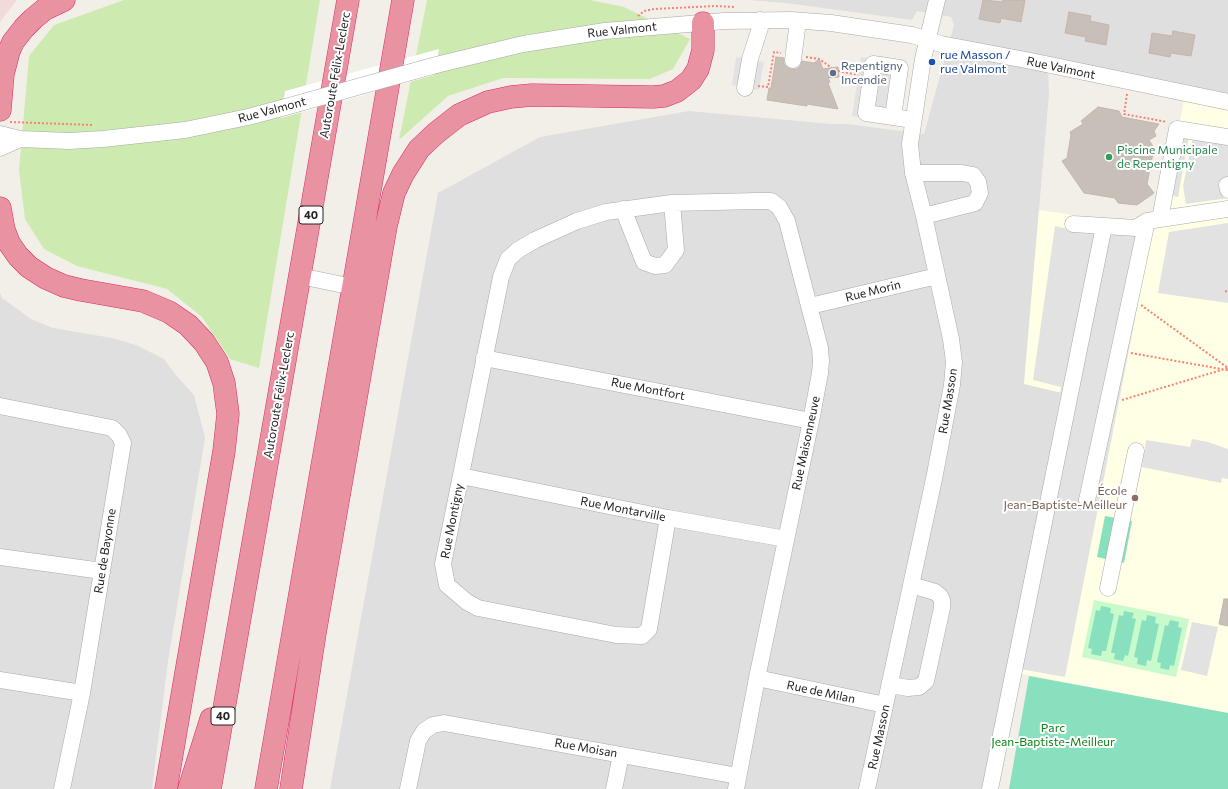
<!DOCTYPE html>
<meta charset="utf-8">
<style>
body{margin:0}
canvas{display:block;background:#f2efe9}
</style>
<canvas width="1228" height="789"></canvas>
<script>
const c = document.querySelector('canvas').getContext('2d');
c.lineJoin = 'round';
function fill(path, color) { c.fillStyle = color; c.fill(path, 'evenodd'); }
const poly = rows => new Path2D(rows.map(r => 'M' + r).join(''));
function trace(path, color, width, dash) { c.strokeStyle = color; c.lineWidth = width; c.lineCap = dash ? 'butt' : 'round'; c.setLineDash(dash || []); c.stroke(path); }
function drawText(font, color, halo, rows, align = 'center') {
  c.font = font + ' Commissioner,sans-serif'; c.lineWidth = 4; c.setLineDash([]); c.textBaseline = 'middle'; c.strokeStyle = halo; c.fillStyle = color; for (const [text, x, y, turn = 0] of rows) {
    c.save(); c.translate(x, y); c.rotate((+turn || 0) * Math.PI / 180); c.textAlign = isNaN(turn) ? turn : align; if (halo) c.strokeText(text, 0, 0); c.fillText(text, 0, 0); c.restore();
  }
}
fill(poly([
 [748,0,1228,0,1228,101,1048,65,1049,94,1024,383,1063,392,1020,604,989,789,330,789,438,193,540,137,689,111,831,124,847,124,924,134,954,25,951,17,917,11,912,20,786,3],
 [0,293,2,298,31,319,53,328,112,338,136,345,164,359,175,374,194,395,205,438,168,661,152,789,0,789]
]), '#e0dfdf');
fill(poly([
 [0,0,17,0,0,22]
]), '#f2dad9');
fill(poly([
 [1185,94,1228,102,1228,713,1006,671,1062,393,1024,384,1039,210,1161,228]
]), '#ffffe5');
fill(poly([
 [124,0,320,0,259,368,230,359,202,317,167,289,77,266,44,249,25,219,19,170,29,56,54,25],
 [427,0,590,0,624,7,690,39,673,69,650,79,503,78,448,96,399,140]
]), '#cdebb0');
fill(poly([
 [1094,600,1189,619,1176,677,1082,657]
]), '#c8facc');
fill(poly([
 [1105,516,1132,521,1124,563,1097,557],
 [1101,606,1111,608,1110,613,1114,614,1106,651,1102,651,1101,656,1091,654,1092,649,1088,648,1096,610,1100,611],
 [1124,611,1134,613,1132,618,1136,619,1128,656,1125,655,1123,661,1114,659,1115,653,1111,653,1119,615,1123,616],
 [1147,615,1156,617,1155,623,1159,624,1151,661,1147,660,1146,666,1137,664,1138,658,1134,657,1142,620,1146,621],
 [1170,620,1179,622,1178,627,1182,628,1174,666,1170,665,1169,670,1160,668,1161,663,1157,662,1165,625,1168,626],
 [1029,676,1228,713,1228,789,1009,789]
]), '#88e0be');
fill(poly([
 [736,57,764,62,759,90,732,85],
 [861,57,906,64,896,123,852,116],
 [1175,121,1228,131,1228,198,1186,204,1183,186,1193,137,1189,136,1178,197,1161,193],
 [1228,223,1228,303,1158,293,1169,232],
 [1055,226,1088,234,1089,231,1151,237,1065,677,1009,667,1061,387,1033,380],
 [1192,439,1208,442,1228,449,1228,479,1222,478,1221,483,1142,467,1146,440,1190,447],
 [1192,622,1218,627,1207,676,1181,670]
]), '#e2e2e2');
fill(poly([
 [439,49,434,75,281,118,285,91]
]), '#fff');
const building = poly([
 [983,0,1002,2,1003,0,1025,0,1021,22,1001,18,1000,23,979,19,983,0],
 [1069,12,1091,16,1090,21,1109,25,1106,45,1085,41,1086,37,1065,33,1069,12],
 [1173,31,1195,35,1191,56,1171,53,1170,57,1149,53,1152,33,1172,36,1173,31],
 [776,57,784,58,784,64,787,67,791,69,797,69,801,65,802,61,814,63,819,59,823,69,838,67,839,77,828,78,830,82,828,83,838,109,807,104,807,106,800,105,767,100,769,88,771,88,776,57],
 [1098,107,1119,111,1122,117,1159,124,1154,131,1156,136,1149,140,1154,148,1147,184,1154,193,1137,205,1118,203,1115,198,1084,193,1062,161,1067,158,1071,135,1070,132,1083,124,1081,121,1098,107],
 [1224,599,1228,599,1228,626,1219,624,1224,599]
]);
fill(building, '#c7bfb8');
trace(building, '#c4b6ab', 1);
const minor = poly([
 [793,60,798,21],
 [436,65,523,44,605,31,724,21,791,20,831,23,912,35,941,44,1031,61,1228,102],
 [745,88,750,59,760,28,760,20],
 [893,117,900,68,873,64,866,113,893,117,913,120],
 [0,134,20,139,69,141,103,139,185,130,248,117,282,108],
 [0,148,20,139],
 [913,173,962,173,973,175,978,182,980,193,975,203,924,216],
 [1227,185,1228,190],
 [623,209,644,262,655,266,665,265,676,250,672,203],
 [1160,219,1177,129,1228,137],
 [1073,224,1136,228,1147,221,1228,209],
 [300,276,353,287],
 [810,306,937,276],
 [484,358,811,421],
 [0,406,112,428,119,435,123,443,82,693,62,789],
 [461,476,668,518,786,539],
 [1087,500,1147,221],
 [668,518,649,629,642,636,616,635,478,608,467,602,447,585,443,564,501,277,508,259,518,250,535,240,577,221,606,212,672,203,757,201,771,201,779,207,787,221,820,348,821,361,820,373,811,421,757,678,736,789],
 [0,557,102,571],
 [1108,588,1136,451],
 [757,678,885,705],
 [0,680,82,693],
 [891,685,908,688,919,687,926,681,942,608,942,600,940,596,935,592,911,585],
 [408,789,418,741,424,731,433,725,444,723,738,776],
 [614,789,621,755],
 [867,789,934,479,952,385,954,362,951,339,924,216,913,173,910,144,923,59,937,0],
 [990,789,1104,226]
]);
const highway = poly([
 [0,110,3,74,9,51,13,42,24,28,33,19,45,9,64,0],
 [0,208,4,230,9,243,18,256,29,267,46,278,64,286,81,290,143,301,169,312,188,325,204,342,217,362,224,383,228,414,224,451,166,789],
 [189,789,211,719],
 [210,789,348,0],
 [266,789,403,0],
 [291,789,315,633,386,226,394,193,403,174,419,149,436,133,459,115,488,102,511,97,532,95,653,97,664,96,677,91,691,80,698,69,703,50,703,23]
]);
trace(minor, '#a9a9a9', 17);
trace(highway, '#dc2a67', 23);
trace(poly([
 [638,16,644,11,654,9,715,6,735,7],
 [806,57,819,59,832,68],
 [838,71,858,75],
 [758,86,768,87,774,52,781,53],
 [1127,94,1124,114,1167,122],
 [10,122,92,125],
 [1225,291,1228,292],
 [1141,305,1228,368],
 [1131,353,1227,370,1228,368],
 [1122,400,1228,368]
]), '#fa8072', 2, [2, 2]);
trace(minor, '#fff', 16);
trace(highway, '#e892a2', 22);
const minorBridge = poly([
 [282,108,436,65]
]);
trace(minorBridge, '#a9a9a9', 17, []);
trace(minorBridge, '#fff', 16);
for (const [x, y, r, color] of [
 [932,62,4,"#1a4fb4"],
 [833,73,4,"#5c6f8a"],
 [1109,157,4,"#2e9e5b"],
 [1135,498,4,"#8d6e63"]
]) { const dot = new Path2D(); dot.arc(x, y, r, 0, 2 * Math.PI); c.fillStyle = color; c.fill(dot); trace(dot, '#fff', 1.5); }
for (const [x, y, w] of [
 [311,215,24],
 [223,716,24]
]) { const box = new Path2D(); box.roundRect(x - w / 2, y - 9, w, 18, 3); c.fillStyle = '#fff'; c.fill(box); trace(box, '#222', 1); }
drawText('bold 11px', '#222', null, [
 ["40",311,215],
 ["40",223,716]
]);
drawText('12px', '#222', '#fff', [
 ["Rue Valmont",622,30,-6],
 ["Rue Valmont",1061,68,12],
 ["Autoroute Félix-Leclerc",335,75,-80],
 ["Rue Valmont",272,110,-15],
 ["Rue Morin",873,291,-14],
 ["Rue Montfort",648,389,11],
 ["Autoroute Félix-Leclerc",279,395,-80],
 ["Rue Masson",948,401,-81],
 ["Rue Maisonneuve",806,443,-78],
 ["Rue Montarville",623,509,11],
 ["Rue Montigny",452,521,-79],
 ["Rue de Bayonne",105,551,-81],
 ["Rue de Milan",821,692,12],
 ["Rue Masson",879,737,-78],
 ["Rue Moisan",586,748,10]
]);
drawText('12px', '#164399', '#fff', [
 ["rue Masson /",940,55],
 ["rue Valmont",940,69]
], 'left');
drawText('12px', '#4e5e75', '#fff', [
 ["Repentigny",841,66],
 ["Incendie",841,80]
], 'left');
drawText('12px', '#27864d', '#fff', [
 ["Piscine Municipale",1117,150],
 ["de Repentigny",1117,164]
], 'left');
drawText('12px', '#785e54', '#fff', [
 ["École",1127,491],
 ["Jean-Baptiste-Meilleur",1127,505]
], 'right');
drawText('12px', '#0c8416', '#fff', [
 ["Parc",1053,728],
 ["Jean-Baptiste-Meilleur",1053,742]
]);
</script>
